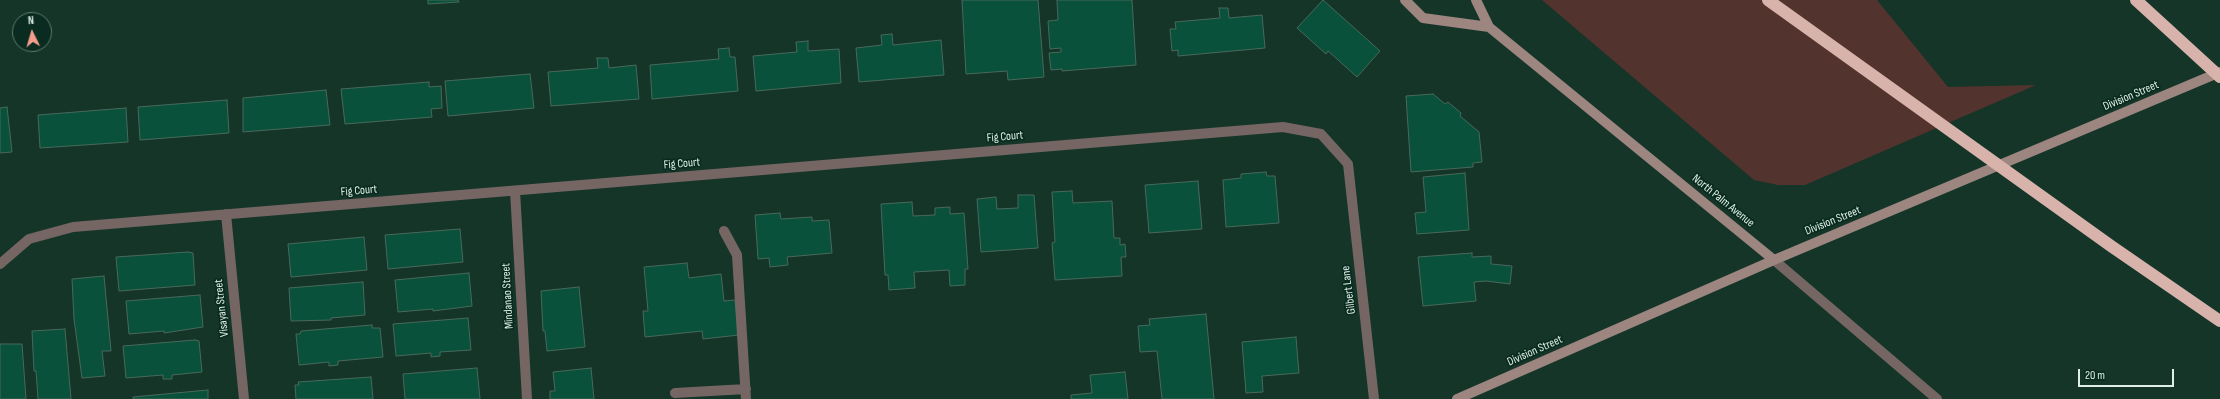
<!DOCTYPE html>
<style>
body{margin:0}
#map{position:relative;width:2220px;height:399px;overflow:hidden;background:#153529;font-family:"Sofia Sans Condensed",sans-serif}
canvas{display:block}
.north{position:absolute;left:12px;top:12px;width:40px;height:40px;box-sizing:border-box;background:#0a2b1f;border:1px solid #5e796f;border-radius:50%;rotate:355deg;font-size:11px;font-weight:700;line-height:16px;text-align:center;color:#ddefe7}
.north::after{content:'';display:block;margin:auto;width:14px;height:18px;background:#f49d8d;clip-path:polygon(50% 0,100% 100%,50% 72%,0 100%)}
.scale{position:absolute;left:2078px;top:369px;width:96px;height:18px;box-sizing:border-box;border:2px solid #ddefe7;border-top:0;padding-left:5px;font-size:12px;line-height:14px;white-space:nowrap;color:#ddefe7;-webkit-text-stroke:3px #0a2b1f;paint-order:stroke}
</style>
<div id="map">
<canvas width="2220" height="399"></canvas>
<div class="north">N</div>
<div class="scale">20 m</div>
</div>
<script>
const c = document.querySelector('canvas').getContext('2d');
c.lineJoin = 'round';
function fill(path, color) { c.fillStyle = color; c.fill(path, 'evenodd'); }
const poly = rows => new Path2D(rows.map(r => 'M' + r).join(''));
function trace(path, color, width, dash) { c.strokeStyle = color; c.lineWidth = width; c.lineCap = dash ? 'butt' : 'round'; c.setLineDash(dash || []); c.stroke(path); }
function drawText(font, color, halo, rows, align = 'center') {
  c.font = font + ' "Sofia Sans Condensed",sans-serif'; c.lineWidth = 3.5; c.setLineDash([]); c.textBaseline = 'middle'; c.strokeStyle = halo; c.fillStyle = color; for (const [text, x, y, turn = 0] of rows) {
    c.save(); c.translate(x, y); c.rotate((+turn || 0) * Math.PI / 180); c.textAlign = isNaN(turn) ? turn : align; if (halo) c.strokeText(text, 0, 0); c.fillText(text, 0, 0); c.restore();
  }
}
fill(poly([
 [1542,0,1877,0,1948,87,2036,85,1805,185,1778,185,1754,180]
]), '#53332d');
const building = poly([
 [428,0,458,0,459,2,428,4,428,0],
 [962,0,1038,0,1044,77,1008,80,1007,71,966,74,962,0],
 [1057,0,1132,0,1136,65,1062,71,1062,69,1051,70,1049,53,1061,52,1061,48,1050,49,1048,21,1058,20,1057,0],
 [1323,0,1380,51,1357,77,1328,51,1326,54,1297,28,1323,0],
 [1219,8,1228,8,1229,18,1262,15,1265,48,1178,56,1178,50,1172,51,1170,29,1176,29,1175,22,1220,18,1219,8],
 [892,34,893,45,941,40,944,75,859,82,856,48,882,45,881,35,892,34],
 [808,41,808,51,839,49,841,83,756,91,753,56,797,52,796,42,808,41],
 [729,48,730,57,735,57,738,91,652,99,650,65,719,59,718,49,729,48],
 [597,58,608,58,609,68,636,65,639,99,551,106,548,72,598,68,597,58],
 [530,74,534,108,448,116,445,81,530,74],
 [429,82,429,87,441,86,442,108,431,109,432,117,345,124,341,89,429,82],
 [326,90,330,125,243,132,243,98,326,90],
 [1433,94,1445,104,1448,102,1461,113,1460,116,1479,132,1482,162,1473,163,1473,167,1411,172,1406,96,1433,94],
 [227,100,229,133,140,140,138,107,227,100],
 [7,107,12,152,0,153,0,108,7,107],
 [126,108,128,142,40,148,38,115,126,108],
 [1266,172,1267,176,1275,176,1279,223,1226,227,1223,180,1241,178,1241,174,1266,172],
 [1465,173,1469,230,1417,234,1415,213,1426,212,1423,177,1465,173],
 [1198,181,1202,229,1149,233,1145,185,1198,181],
 [1072,191,1073,203,1112,201,1114,238,1120,238,1120,245,1125,244,1126,257,1121,257,1122,276,1055,280,1052,243,1055,242,1052,192,1072,191],
 [1018,195,1034,195,1038,248,981,252,977,199,996,197,997,209,1018,208,1018,195],
 [912,202,913,216,935,215,935,208,950,207,950,214,964,213,968,269,965,269,965,285,950,286,949,270,914,272,915,288,889,290,888,275,885,275,881,204,912,202],
 [780,213,781,219,812,217,812,221,829,220,832,253,787,257,788,265,770,267,769,258,758,259,755,215,780,213],
 [460,229,463,262,388,269,385,235,460,229],
 [364,237,367,270,291,277,288,244,364,237],
 [188,252,193,253,195,285,119,291,116,257,188,252],
 [1472,253,1472,257,1491,256,1491,264,1512,266,1510,284,1486,281,1474,282,1476,301,1423,306,1418,257,1472,253],
 [687,263,689,278,721,274,724,301,735,300,739,335,703,339,702,331,645,337,643,311,648,311,644,267,687,263],
 [469,273,472,306,433,311,433,309,398,312,395,280,469,273],
 [104,276,111,351,102,351,105,376,82,378,74,319,72,279,104,276],
 [363,282,365,315,331,318,331,320,291,321,289,288,363,282],
 [579,287,585,347,547,351,545,331,543,331,541,291,579,287],
 [200,295,203,327,164,333,164,331,129,334,126,301,200,295],
 [1206,314,1214,399,1162,399,1157,351,1140,352,1138,326,1150,325,1149,319,1206,314],
 [468,318,471,350,440,352,440,356,431,357,431,353,396,356,393,324,468,318],
 [372,325,372,328,380,328,383,357,338,361,338,365,329,366,329,362,299,365,296,334,300,334,301,331,372,325],
 [65,329,71,399,38,399,36,371,34,371,32,331,65,329],
 [1296,337,1299,373,1262,376,1263,392,1246,393,1242,342,1296,337],
 [195,340,199,341,202,372,172,375,172,379,163,379,163,375,126,378,123,346,195,340],
 [0,344,22,344,26,399,0,399,0,344],
 [477,368,480,399,405,399,403,374,477,368],
 [591,368,594,399,550,399,550,391,555,391,553,372,591,368],
 [1125,372,1128,399,1071,399,1071,395,1092,393,1090,375,1125,372],
 [371,377,373,399,296,399,295,385,299,385,298,382,371,377],
 [208,390,208,399,133,399,133,397,208,390]
]);
fill(building, '#09513b');
trace(building, '#48695b', 1);
trace(poly([
 [724,231,737,255,746,399],
 [675,393,746,389]
]), '#756663', 10);
trace(poly([
 [515,191,527,399],
 [226,214,244,399],
 [0,264,29,239,73,227,1283,127,1321,134,1348,164,1374,399]
]), '#756663', 10);
trace(poly([
 [1774,260,1937,399]
]), '#756663', 10);
trace(poly([
 [1405,0,1423,18,1489,27],
 [1476,0,1489,27,1774,260],
 [1457,399,1774,260,2220,72]
]), '#9d8580', 10);
trace(poly([
 [1768,0,2111,246,2220,321],
 [2136,0,2220,77]
]), '#d8b3ab', 12);
drawText('12px', '#ddefe7', '#0a2b1f', [
 ["Division Street",2131,96,-23],
 ["Fig Court",1005,137,-5],
 ["Fig Court",682,164,-5],
 ["Fig Court",359,191,-5],
 ["North Palm Avenue",1723,201,39],
 ["Division Street",1833,221,-22],
 ["Gilbert Lane",1349,290,-97],
 ["Mindanao Street",508,296,-93],
 ["Visayan Street",222,308,-96],
 ["Division Street",1535,351,-24]
]);
</script>
